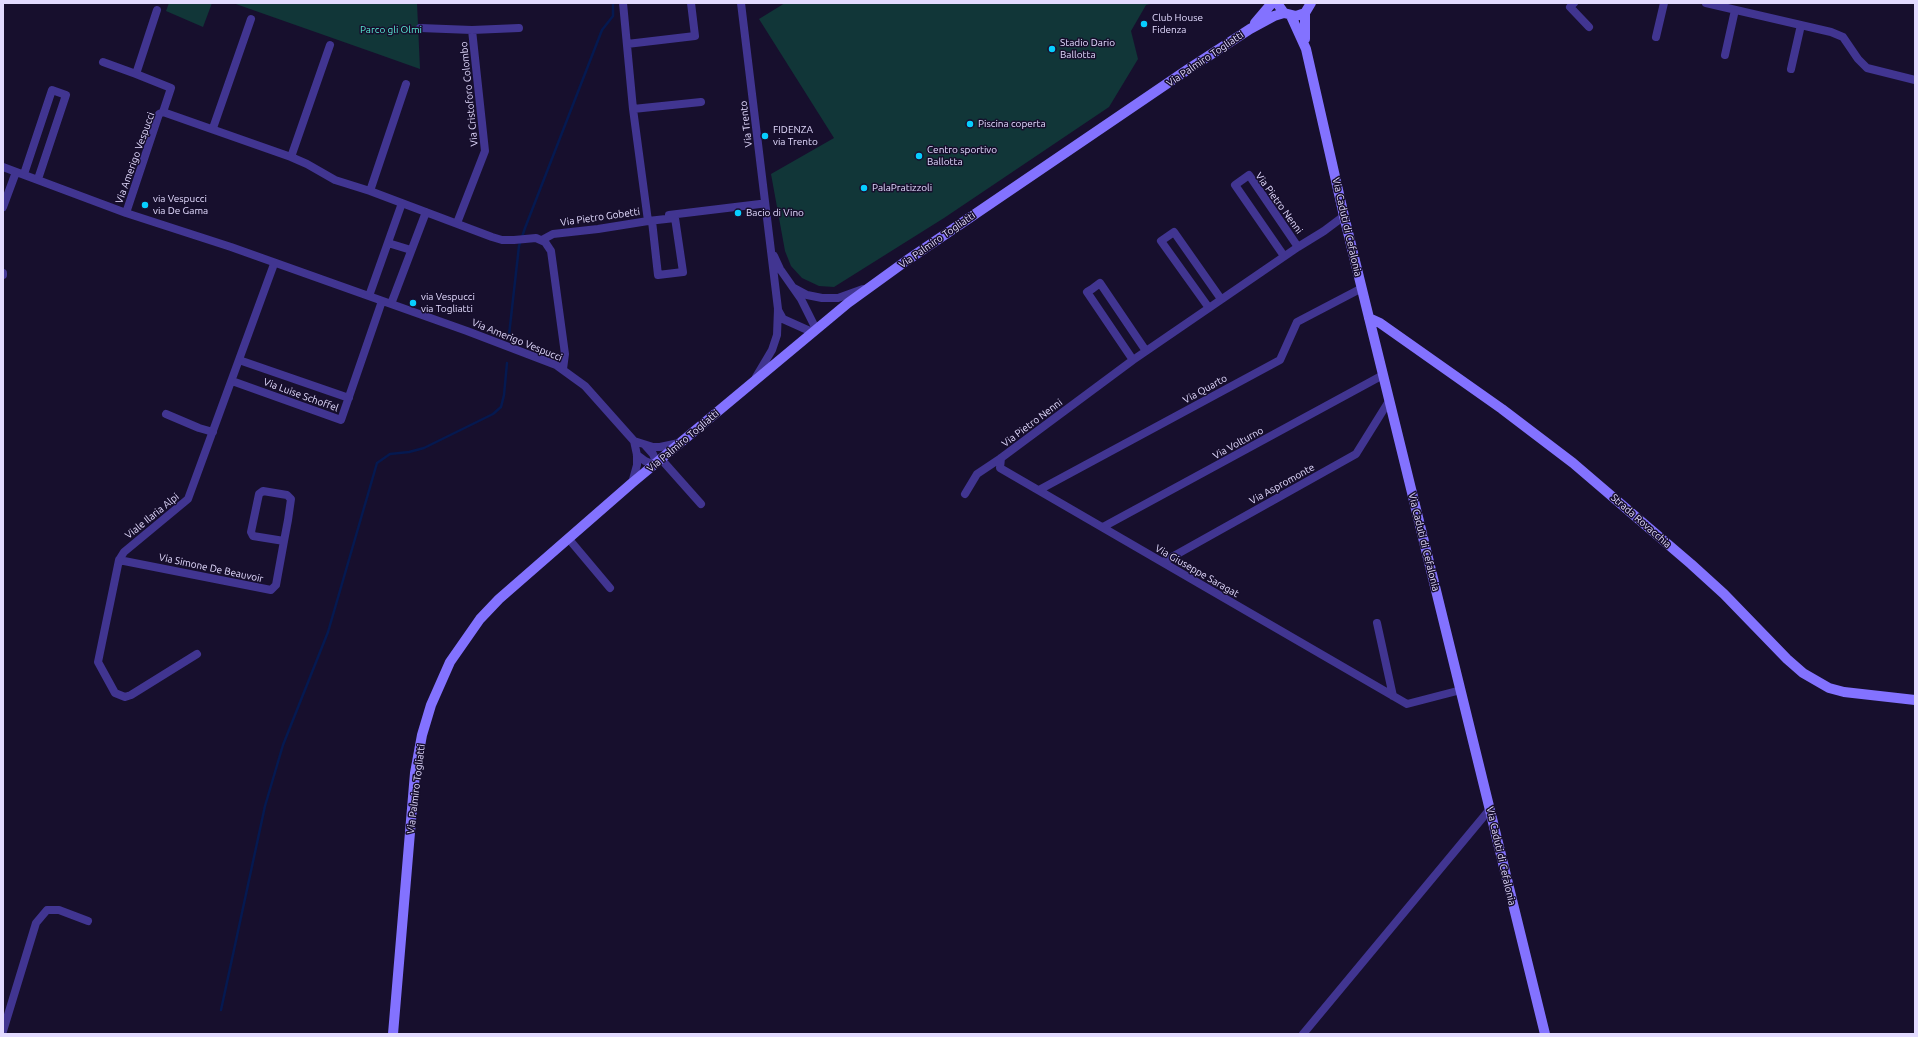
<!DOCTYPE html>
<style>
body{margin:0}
#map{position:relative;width:1918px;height:1037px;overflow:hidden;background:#170f2d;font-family:Ubuntu,sans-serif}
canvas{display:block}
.frame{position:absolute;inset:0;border:4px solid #e3dbff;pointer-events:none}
</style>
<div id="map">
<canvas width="1918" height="1037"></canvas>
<div class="frame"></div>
</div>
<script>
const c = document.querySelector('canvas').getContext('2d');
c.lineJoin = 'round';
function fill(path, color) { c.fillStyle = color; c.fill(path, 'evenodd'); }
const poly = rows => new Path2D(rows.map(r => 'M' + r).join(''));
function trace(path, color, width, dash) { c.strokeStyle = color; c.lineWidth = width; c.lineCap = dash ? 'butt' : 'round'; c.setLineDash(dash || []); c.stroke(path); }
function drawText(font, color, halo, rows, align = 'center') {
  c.font = font + ' Ubuntu,sans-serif'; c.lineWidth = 3; c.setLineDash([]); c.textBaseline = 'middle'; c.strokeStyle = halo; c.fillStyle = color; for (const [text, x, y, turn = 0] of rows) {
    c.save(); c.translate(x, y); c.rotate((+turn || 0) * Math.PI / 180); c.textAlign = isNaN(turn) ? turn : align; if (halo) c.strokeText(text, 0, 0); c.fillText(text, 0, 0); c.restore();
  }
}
fill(poly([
 [169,3,212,3,203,27,166,11],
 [233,3,417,3,420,69,375,53],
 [785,3,1155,3,1146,5,1131,31,1138,59,1109,107,944,218,834,287,819,286,802,278,791,266,785,251,771,174,834,138,759,19]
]), '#113638');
trace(poly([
 [509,335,519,246,525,228,602,30,613,16,613,3],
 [221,1010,265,806,283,745,328,632,377,463,390,454,409,452,424,448,493,414,501,407,504,395,507,363]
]), '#051950', 2.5);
trace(poly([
 [741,3,778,309,777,335,772,350,756,377],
 [1574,3,1570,7,1589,27],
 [1706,3,1831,32,1843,37,1858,59,1867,68,1915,80],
 [420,28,472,30,519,28],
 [1656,37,1664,3],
 [627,44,695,36,691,3],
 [1725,55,1735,10],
 [103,62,136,74],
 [1791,69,1801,25],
 [633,109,701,102],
 [163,112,291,157,307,164,335,180,370,191,492,237,502,240,514,240,536,238,545,242,551,251,565,354,563,369],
 [213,128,251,19],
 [291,157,330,45],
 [3,167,126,213,231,247,467,331,556,365,585,386,634,441,637,455,637,465,632,483],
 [24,174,52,90,66,95,38,179],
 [370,191,406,84],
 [3,207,16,172],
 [126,213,159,114,163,112,171,88,136,74,157,10],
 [669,215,760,204],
 [648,221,675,218,683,272,658,275,652,221],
 [457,223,485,151,472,30],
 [542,240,553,234,598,229,648,221,633,109,623,3],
 [388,243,411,250],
 [774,256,780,269,801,299,816,329],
 [1284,256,1235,185,1249,175,1298,247],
 [3,273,3,275],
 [794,288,807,295,822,298,838,298,863,289],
 [369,296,402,203],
 [391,304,426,212],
 [1209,308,1161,241,1174,232,1221,299],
 [778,310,783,319,812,332],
 [239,360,349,398],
 [1133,360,1087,292,1092,289,1100,283,1146,351],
 [232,381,341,420,382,301],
 [166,414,199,428,213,432],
 [634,441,653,447,660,447,679,443],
 [637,455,645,461,654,465,655,459,653,454,645,445],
 [1001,458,1000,468,1407,704,1461,690],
 [661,459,701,504],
 [1039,490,1280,360,1297,322,1362,288],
 [965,494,977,474,1001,458,1133,360,1298,247,1324,231,1344,216],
 [1103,527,1383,375],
 [568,538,610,588],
 [119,560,271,590,276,585,284,541,288,520,291,499,287,495,263,491,259,494,251,532,253,536,284,541],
 [1163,562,1356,454,1389,401],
 [1377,623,1393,696],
 [197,654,131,695,125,697,115,693,98,662,119,560,124,552,188,499,274,264],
 [3,1031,36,923,47,910,59,910,88,921],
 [1303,1034,1490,809]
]), '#413591', 8);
trace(poly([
 [1277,3,1284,13,1296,16,1305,13,1311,3],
 [1305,13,1305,39],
 [1291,16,1306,49,1344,216,1545,1034],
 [1255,23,1272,3],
 [1369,318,1380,323,1502,409,1573,463,1691,564,1724,594,1787,659,1803,673,1829,688,1844,692,1915,700],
 [393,1034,415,773,422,735,431,705,450,662,480,619,499,599,632,483,848,303,906,261,1187,70,1250,29,1274,16,1284,13]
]), '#8372ff', 10);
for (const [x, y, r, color] of [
 [1144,24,4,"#07ceff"],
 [1052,49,4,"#07ceff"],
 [970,124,4,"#07ceff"],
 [765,136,4,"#07ceff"],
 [919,156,4,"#07ceff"],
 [864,188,4,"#07ceff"],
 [145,205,4,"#07ceff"],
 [738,213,4,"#07ceff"],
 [413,303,4,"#07ceff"]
]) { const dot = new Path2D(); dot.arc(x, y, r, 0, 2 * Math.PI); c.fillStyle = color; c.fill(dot); trace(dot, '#170f2d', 1.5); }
drawText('10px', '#e3dbff', '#170f2d', [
 ["Club House",1152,18],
 ["Fidenza",1152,30],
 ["Stadio Dario",1060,43],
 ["Ballotta",1060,55],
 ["Piscina coperta",978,124],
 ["FIDENZA",773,130],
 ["via Trento",773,142],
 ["Centro sportivo",927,150],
 ["Ballotta",927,162],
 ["PalaPratizzoli",872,188],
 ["via Vespucci",153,199],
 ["via De Gama",153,211],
 ["Bacio di Vino",746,213],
 ["via Vespucci",421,297],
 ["via Togliatti",421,309]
], 'left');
drawText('10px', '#59edd6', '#170f2d', [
 ["Parco gli Olmi",391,30]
]);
drawText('10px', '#e3dbff', '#170f2d', [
 ["Via Palmiro Togliatti",1205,59,-34],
 ["Via Cristoforo Colombo",469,94,-96],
 ["Via Trento",746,124,-97],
 ["Via Amerigo Vespucci",135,158,-70],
 ["Via Pietro Nenni",1279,203,54],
 ["Via Pietro Gobetti",600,217,-8],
 ["Via Caduti di Cefalonia",1347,227,77],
 ["Via Palmiro Togliatti",937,240,-35],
 ["Via Amerigo Vespucci",517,340,22],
 ["Via Quarto",1205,389,-29],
 ["Via Luise Schoffel",301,395,20],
 ["Via Pietro Nenni",1032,423,-37],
 ["Via Palmiro Togliatti",683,441,-40],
 ["Via Volturno",1238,443,-29],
 ["Via Aspromonte",1282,484,-29],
 ["Viale Ilaria Alpi",152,516,-39],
 ["Strada Rovacchia",1641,521,41],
 ["Via Caduti di Cefalonia",1424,542,76],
 ["Via Simone De Beauvoir",211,568,12],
 ["Via Giuseppe Saragat",1197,571,30],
 ["Via Palmiro Togliatti",416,789,-83],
 ["Via Caduti di Cefalonia",1501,856,77]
]);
</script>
